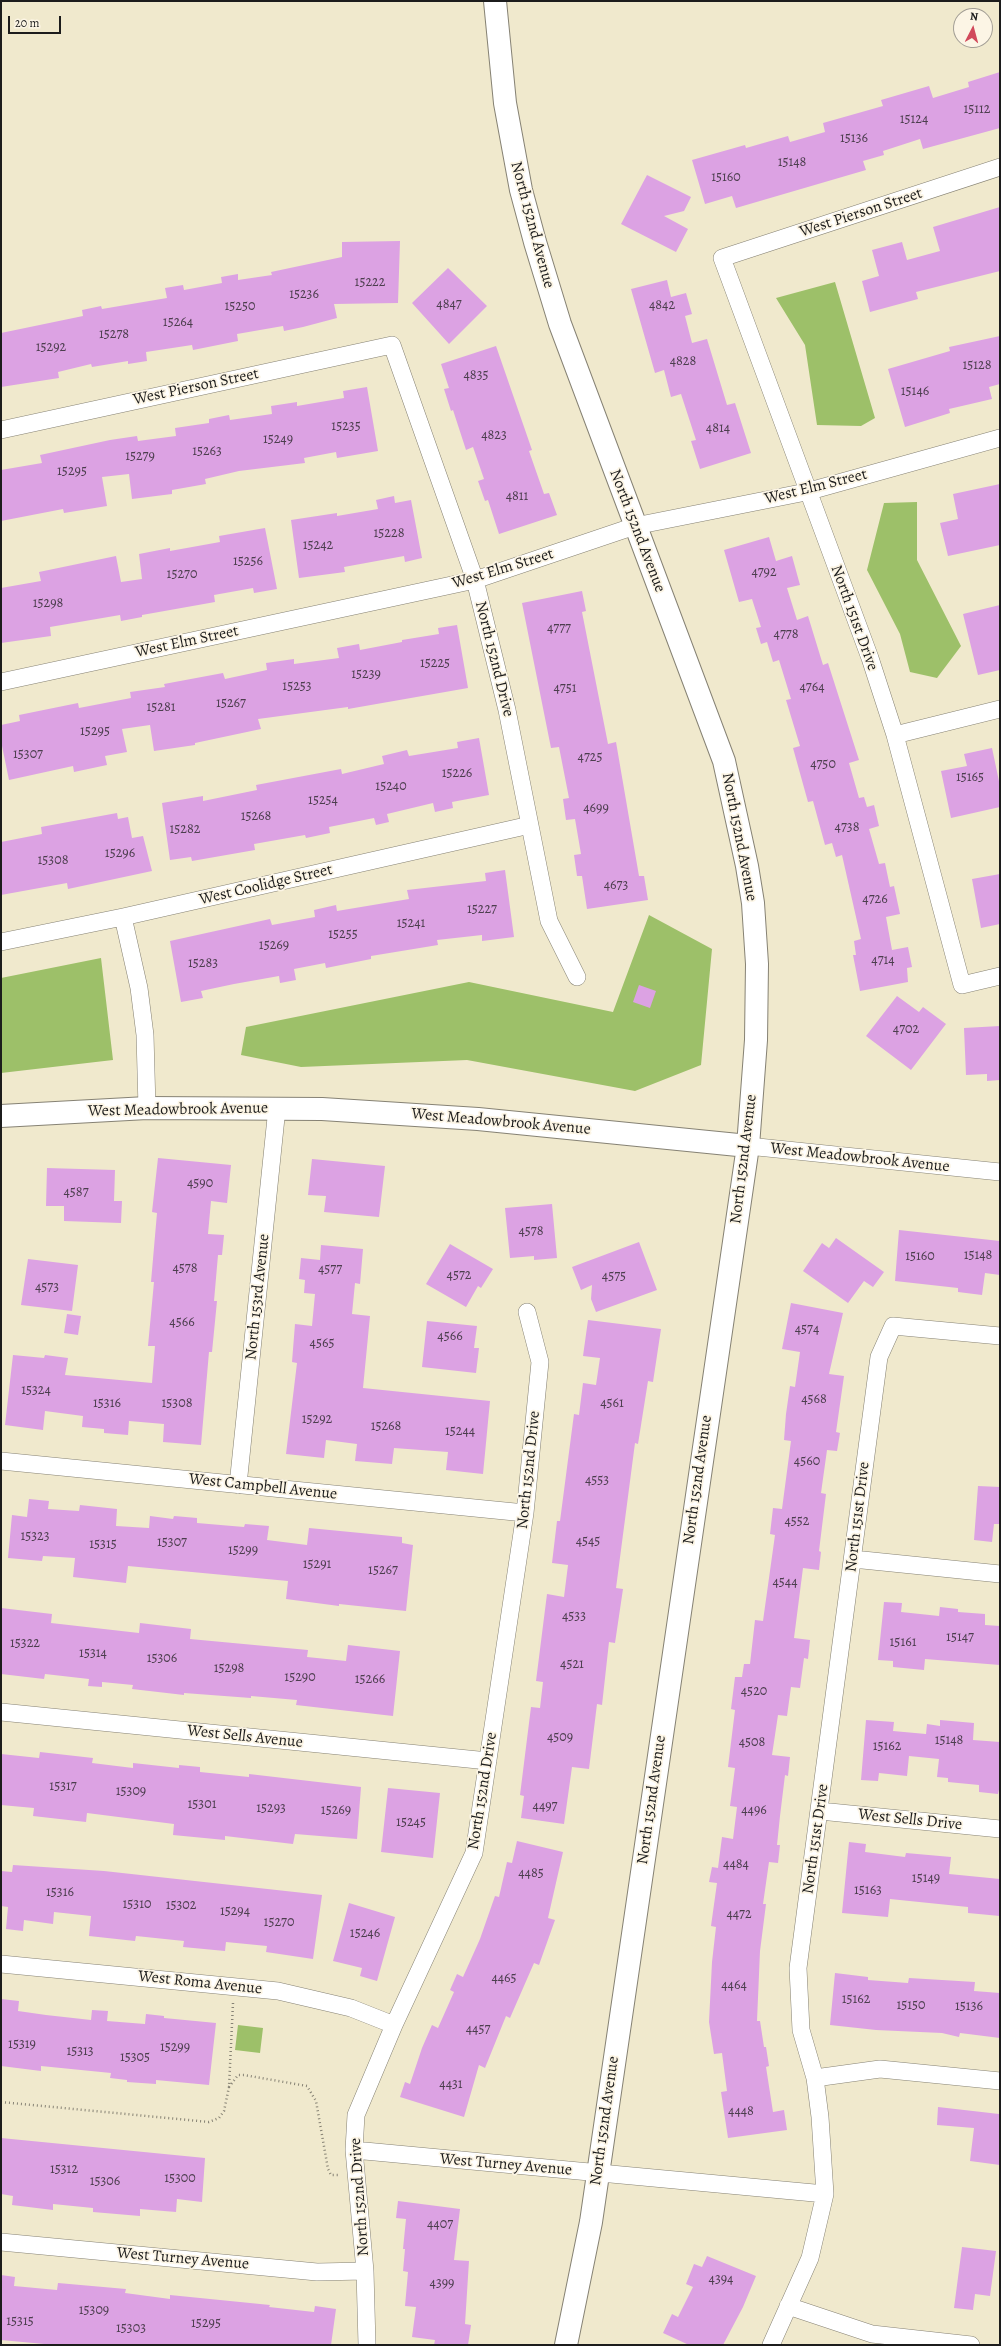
<!DOCTYPE html>
<style>
body{margin:0}
#map{position:relative;width:1001px;height:2346px;overflow:hidden;background:#f0e9cd;font-family:Alegreya,serif}
canvas{display:block}
.frame{position:absolute;inset:0;border:2px solid #1c1c1c;pointer-events:none}
.north{position:absolute;left:953px;top:8px;width:40px;height:40px;box-sizing:border-box;background:#fcf5e5;border:1px solid #a29e95;border-radius:50%;rotate:6deg;font-size:11px;font-weight:700;line-height:16px;text-align:center;color:#1c1c1c}
.north::after{content:'';display:block;margin:auto;width:14px;height:18px;background:#d1495b;clip-path:polygon(50% 0,100% 100%,50% 72%,0 100%)}
.scale{position:absolute;left:8px;top:16px;width:53px;height:18px;box-sizing:border-box;border:2px solid #1c1c1c;border-top:0;padding-left:5px;font-size:12px;line-height:14px;white-space:nowrap;color:#1c1c1c;-webkit-text-stroke:3px #fcf5e5;paint-order:stroke}
</style>
<div id="map">
<canvas width="1001" height="2346"></canvas>
<div class="frame"></div>
<div class="north">N</div>
<div class="scale">20 m</div>
</div>
<script>
const c = document.querySelector('canvas').getContext('2d');
c.lineJoin = 'round';
function fill(path, color) { c.fillStyle = color; c.fill(path, 'evenodd'); }
const poly = rows => new Path2D(rows.map(r => 'M' + r).join(''));
function trace(path, color, width, dash) { c.strokeStyle = color; c.lineWidth = width; c.lineCap = dash ? 'butt' : 'round'; c.setLineDash(dash || []); c.stroke(path); }
function drawText(font, color, halo, rows, align = 'center') {
  c.font = font + ' Alegreya,serif'; c.lineWidth = 3.5; c.setLineDash([]); c.textBaseline = 'middle'; c.strokeStyle = halo; c.fillStyle = color; for (const [text, x, y, turn = 0] of rows) {
    c.save(); c.translate(x, y); c.rotate((+turn || 0) * Math.PI / 180); c.textAlign = isNaN(turn) ? turn : align; if (halo) c.strokeText(text, 0, 0); c.fillText(text, 0, 0); c.restore();
  }
}
fill(poly([
 [835,282,875,418,861,426,817,425,805,345,776,298],
 [917,502,917,560,961,646,937,678,910,672,900,634,867,570,884,503],
 [649,915,712,949,701,1065,635,1091,467,1060,301,1067,241,1055,246,1027,469,982,613,1012],
 [101,958,113,1060,1,1073,1,978],
 [238,2025,263,2028,260,2053,235,2050]
]), '#9dc069');
fill(poly([
 [1000,72,1000,128,923,149,920,139,883,151,884,155,863,161,866,170,736,208,732,196,705,204,692,160,745,145,746,148,788,136,790,142,825,132,823,123,883,106,881,100,929,86,933,98,969,87,968,82],
 [647,175,691,197,684,211,664,216,688,229,676,252,621,224],
 [1000,207,1000,271,916,292,918,299,870,312,862,281,879,276,872,250,902,242,907,260,940,251,933,227],
 [400,241,398,303,334,304,337,318,303,327,284,331,283,326,237,334,238,341,193,350,192,345,146,352,147,361,128,364,128,361,92,367,91,364,58,372,59,378,1,387,1,333,83,316,82,310,101,306,102,309,167,298,165,288,183,285,184,290,222,283,221,277,238,274,238,280,272,275,271,272,342,257,342,242],
 [448,268,487,306,449,344,412,303],
 [667,280,671,297,686,293,692,314,685,316,692,343,707,339,727,405,735,403,751,453,700,469,691,441,696,440,681,394,671,397,664,370,655,373,631,289],
 [1000,336,1000,384,989,387,992,399,949,409,950,413,905,427,888,369,950,351,949,347],
 [496,346,532,450,529,451,544,494,549,493,557,515,499,534,488,500,485,501,478,481,484,479,473,447,466,450,453,410,451,411,444,389,449,388,441,364],
 [367,387,378,451,337,458,336,452,304,458,305,463,239,471,205,479,206,484,172,490,172,494,132,499,129,474,102,477,107,506,64,513,63,509,1,521,1,470,42,463,40,455,110,440,137,436,138,441,176,436,175,428,209,423,209,419,229,415,230,420,272,414,271,406,297,402,297,406,344,398,343,391],
 [1000,484,1000,545,948,556,940,523,958,519,953,494],
 [394,496,395,503,411,500,422,558,405,562,404,556,344,567,345,572,299,578,291,520,337,513,337,516,378,509,376,500],
 [265,528,277,589,254,593,253,588,214,595,215,602,142,615,142,617,121,621,120,615,50,627,51,636,1,643,1,588,41,581,39,572,116,556,121,582,142,579,139,554,170,548,170,551,220,542,219,536],
 [769,537,776,561,792,556,800,585,787,588,797,620,808,616,823,665,828,663,859,760,849,763,859,798,864,797,867,807,874,805,879,826,869,829,879,864,885,863,890,887,894,886,900,914,886,917,892,950,908,947,912,967,907,968,908,982,860,991,853,955,856,955,854,941,861,939,842,855,836,857,832,843,825,845,813,801,808,802,793,748,800,746,786,700,791,699,779,660,773,662,767,642,761,644,756,628,761,627,752,599,739,602,724,550],
 [582,591,586,611,582,612,608,744,616,742,639,876,644,876,648,900,587,909,582,876,577,876,574,855,581,854,575,819,566,820,563,799,569,798,559,747,551,748,522,603],
 [1000,605,1000,670,978,675,963,614],
 [457,625,468,688,348,709,348,707,258,719,261,729,195,743,195,745,154,751,150,725,122,729,127,752,105,756,107,765,74,772,73,766,9,780,1,741,1,725,20,721,19,715,78,703,79,708,131,698,130,692,165,687,164,684,223,673,225,679,267,670,266,663,294,659,294,664,339,658,337,648,359,644,360,650,402,642,402,640,439,634,438,628],
 [479,738,489,795,452,802,453,808,435,812,433,803,387,814,389,822,376,825,374,818,329,827,330,833,306,838,305,835,254,844,255,850,192,861,191,857,170,860,162,803,203,796,203,801,257,790,256,785,341,769,342,774,384,764,382,756,407,750,409,756,458,748,457,742],
 [992,748,1000,786,1000,807,951,818,941,771,967,766,964,754],
 [117,813,118,819,128,817,132,838,143,836,152,871,68,889,67,883,1,895,1,842,42,834,41,827],
 [505,870,514,937,482,941,482,935,437,940,438,945,371,956,371,959,326,968,325,963,294,969,296,980,280,983,279,976,234,984,201,991,203,998,181,1002,170,941,270,919,272,925,315,917,314,910,336,905,337,911,409,899,407,890,486,881,485,873],
 [1000,874,1000,924,981,928,972,879],
 [639,985,656,991,650,1008,633,1002],
 [897,996,919,1012,923,1007,946,1024,911,1070,866,1036],
 [1000,1026,1000,1080,987,1081,987,1074,966,1075,964,1028],
 [158,1158,231,1165,227,1203,211,1201,208,1234,224,1235,222,1255,218,1255,214,1301,217,1301,212,1352,209,1352,201,1445,163,1442,164,1424,129,1421,128,1435,104,1433,104,1429,82,1427,83,1416,45,1411,43,1430,5,1425,13,1355,44,1358,45,1355,68,1358,65,1375,152,1383,155,1346,148,1346,154,1282,151,1282,157,1213,152,1212],
 [312,1159,385,1166,379,1217,324,1212,326,1196,308,1195],
 [47,1168,115,1170,114,1201,122,1201,121,1223,64,1221,64,1206,46,1206],
 [552,1204,557,1258,534,1260,534,1256,510,1258,505,1208],
 [899,1230,1000,1241,1000,1275,985,1273,982,1295,958,1292,958,1288,895,1281],
 [836,1238,884,1272,873,1287,864,1281,848,1303,803,1271,822,1243,829,1248],
 [639,1242,657,1290,596,1312,591,1299,592,1285,581,1290,572,1267],
 [450,1244,493,1269,481,1288,478,1286,466,1307,426,1284],
 [321,1245,363,1249,360,1284,355,1283,352,1314,370,1316,363,1388,490,1401,483,1474,446,1470,448,1452,394,1448,392,1464,355,1461,357,1444,326,1440,324,1458,286,1454,297,1363,292,1362,295,1324,312,1326,315,1294,304,1293,305,1280,299,1279,301,1258,320,1260],
 [28,1259,78,1265,72,1311,21,1305],
 [791,1303,843,1313,829,1374,844,1376,836,1432,840,1433,837,1451,827,1450,821,1493,826,1494,819,1551,821,1552,819,1570,803,1568,794,1638,810,1640,808,1659,804,1658,800,1688,791,1687,787,1716,778,1715,772,1755,790,1757,788,1776,785,1775,780,1816,777,1845,780,1845,778,1863,769,1862,763,1904,766,1904,760,1951,757,2021,760,2021,764,2047,766,2047,769,2066,766,2067,773,2112,784,2110,787,2130,728,2138,721,2092,727,2091,722,2053,714,2054,709,2022,712,1962,716,1927,711,1926,717,1883,709,1882,712,1867,718,1868,722,1837,733,1839,737,1807,730,1806,735,1768,728,1767,735,1710,731,1709,735,1677,742,1677,744,1664,750,1664,755,1620,763,1621,775,1535,770,1534,773,1508,782,1509,791,1441,784,1440,786,1414,790,1386,795,1387,800,1352,782,1349],
 [67,1314,81,1316,78,1335,64,1333],
 [588,1320,661,1329,653,1382,648,1381,638,1444,635,1443,616,1588,623,1589,615,1643,609,1642,602,1705,597,1704,589,1769,572,1767,564,1824,521,1818,524,1796,520,1795,531,1707,540,1708,543,1682,536,1681,547,1594,564,1597,568,1565,552,1563,557,1521,560,1521,574,1414,579,1415,583,1383,596,1385,600,1358,583,1356],
 [427,1321,477,1326,474,1348,479,1348,476,1373,422,1367],
 [978,1486,1000,1487,1000,1524,994,1524,992,1542,974,1540],
 [29,1499,49,1501,48,1509,79,1511,80,1505,117,1509,116,1526,149,1528,150,1516,173,1519,174,1516,197,1518,197,1523,244,1527,245,1524,269,1526,267,1540,307,1545,309,1528,402,1537,402,1543,413,1545,406,1611,339,1604,339,1606,286,1599,288,1581,128,1566,126,1583,73,1577,75,1558,43,1556,42,1561,8,1558,12,1515,27,1517],
 [884,1602,902,1603,901,1612,939,1616,940,1607,958,1609,958,1612,985,1614,985,1625,1000,1626,1000,1665,925,1659,924,1670,893,1667,893,1661,878,1660],
 [1,1608,52,1614,51,1623,139,1633,140,1623,191,1629,190,1639,308,1650,307,1657,346,1661,348,1645,400,1651,393,1716,296,1705,297,1700,251,1696,251,1698,184,1693,184,1695,132,1689,133,1685,102,1682,102,1687,88,1686,89,1679,45,1674,44,1679,1,1674],
 [866,1720,894,1722,893,1731,926,1734,927,1724,940,1726,940,1720,974,1723,973,1740,1000,1742,1000,1785,998,1794,979,1792,979,1785,948,1782,948,1778,937,1777,939,1759,909,1756,907,1776,879,1773,878,1781,861,1780],
 [40,1752,93,1758,92,1763,133,1768,133,1763,179,1768,179,1765,200,1767,200,1772,249,1777,249,1774,361,1787,357,1839,295,1834,293,1844,225,1836,225,1840,173,1835,174,1824,87,1813,86,1822,33,1816,34,1808,1,1805,1,1754,39,1758],
 [388,1788,440,1793,433,1858,381,1852],
 [517,1841,563,1852,548,1918,555,1920,539,1965,534,1963,510,2018,506,2016,485,2068,479,2065,464,2117,400,2097,405,2082,410,2084,422,2048,432,2025,438,2028,454,1992,450,1990,457,1974,463,1977,480,1939,495,1896,499,1897,507,1862,512,1863],
 [849,1842,866,1844,865,1852,905,1857,906,1853,951,1857,949,1874,1000,1879,1000,1916,968,1913,968,1907,890,1899,888,1917,842,1913],
 [13,1865,104,1871,322,1895,313,1959,266,1952,267,1946,226,1942,225,1951,183,1947,184,1941,136,1936,135,1941,89,1936,91,1916,54,1912,53,1924,24,1920,23,1931,6,1929,8,1907,1,1906,1,1871,12,1872],
 [349,1903,395,1917,377,1981,360,1976,362,1968,333,1961],
 [835,1973,868,1977,868,1980,908,1983,909,1978,975,1982,974,1991,1000,1993,1000,2038,960,2033,959,2037,942,2033,876,2030,830,2025],
 [1,1999,19,2001,18,2011,46,2015,91,2020,92,2010,108,2011,107,2021,145,2024,146,2014,164,2016,164,2018,216,2023,209,2085,156,2080,156,2084,127,2082,127,2080,110,2078,111,2073,41,2066,41,2071,1,2066],
 [938,2107,999,2114,1000,2165,970,2161,974,2128,937,2125],
 [1,2138,205,2158,202,2202,177,2199,176,2212,140,2209,140,2216,93,2212,93,2208,53,2204,53,2210,12,2205,13,2196,1,2194],
 [398,2201,460,2209,454,2260,469,2261,465,2324,471,2325,468,2345,434,2345,435,2340,412,2337,416,2307,405,2306,408,2272,403,2271,405,2249,403,2249,406,2219,396,2218],
 [962,2247,996,2251,990,2296,975,2294,973,2310,954,2308],
 [707,2256,756,2276,743,2307,723,2345,689,2345,663,2333,672,2314,678,2317,693,2287,686,2284,694,2264,702,2267],
 [1,2275,15,2277,14,2286,57,2290,58,2283,126,2289,125,2293,170,2299,170,2295,270,2305,269,2307,314,2312,315,2306,336,2309,331,2345,55,2345,1,2340]
]), '#dca2e3');
const street = poly([
 [1000,167,722,258,870,658,895,735,962,985,1000,976],
 [1,430,392,345,475,580,507,710,549,921,577,977],
 [1,682,475,580,635,526,806,492,1000,438],
 [895,735,1000,709],
 [123,917,139,988,145,1035,147,1108],
 [1,942,123,917,530,825],
 [748,1146,1000,1172],
 [1,1461,525,1513],
 [238,1485,277,1108],
 [853,1559,1000,1574],
 [1,1712,488,1761],
 [820,1811,1000,1829],
 [1,1964,278,1991,351,2008,394,2025],
 [815,2078,880,2069,1000,2081],
 [354,2150,825,2194],
 [1,2242,317,2272,365,2271],
 [788,2306,872,2334,971,2345],
 [367,2345,365,2271,354,2150,356,2115,394,2025,474,1853,525,1513,540,1362,527,1312],
 [771,2345,810,2258,825,2194,820,2117,815,2078,801,2030,798,1968,879,1357,893,1326,1000,1336]
]);
const secondary = poly([
 [495,1,505,103,521,190,535,242,560,324,724,761,747,866,753,903,757,964,756,1040,748,1146,591,2222,566,2345],
 [1,1116,147,1108,322,1109,478,1119,748,1146]
]);
trace(street, '#868274', 18);
trace(secondary, '#868274', 24);
trace(poly([
 [233,2003,229,2087,238,2075,244,2075,307,2086,316,2101,328,2169,331,2175,340,2175],
 [1,2102,209,2122,219,2118,224,2111,229,2087]
]), '#868274', 2.5, [1, 3]);
trace(street, '#fff', 17);
trace(secondary, '#fff', 22);
drawText('14px', '#4c3e4e', null, [
 ["15112",977,110],
 ["15124",914,120],
 ["15136",854,139],
 ["15148",792,163],
 ["15160",726,178],
 ["15222",370,283],
 ["15236",304,295],
 ["4847",449,305],
 ["4842",662,306],
 ["15250",240,307],
 ["15264",178,323],
 ["15278",114,335],
 ["15292",51,348],
 ["4828",683,362],
 ["15128",977,366],
 ["4835",476,376],
 ["15146",915,392],
 ["15235",346,427],
 ["4814",718,429],
 ["4823",494,436],
 ["15249",278,440],
 ["15263",207,452],
 ["15279",140,457],
 ["15295",72,472],
 ["4811",517,497],
 ["15228",389,534],
 ["15242",318,546],
 ["15256",248,562],
 ["4792",764,573],
 ["15270",182,575],
 ["15298",48,604],
 ["4777",559,629],
 ["4778",786,635],
 ["15225",435,664],
 ["15239",366,675],
 ["15253",297,687],
 ["4764",812,688],
 ["4751",565,689],
 ["15267",231,704],
 ["15281",161,708],
 ["15295",95,732],
 ["15307",28,755],
 ["4725",590,758],
 ["4750",823,765],
 ["15226",457,774],
 ["15165",970,778],
 ["15240",391,787],
 ["15254",323,801],
 ["4699",596,809],
 ["15268",256,817],
 ["4738",847,828],
 ["15282",185,830],
 ["15296",120,854],
 ["15308",53,861],
 ["4673",616,886],
 ["4726",875,900],
 ["15227",482,910],
 ["15241",411,924],
 ["15255",343,935],
 ["15269",274,946],
 ["4714",883,961],
 ["15283",203,964],
 ["4702",906,1030],
 ["4590",200,1184],
 ["4587",76,1193],
 ["4578",531,1232],
 ["15148",978,1256],
 ["15160",920,1257],
 ["4578",185,1269],
 ["4577",330,1270],
 ["4572",459,1276],
 ["4575",614,1277],
 ["4573",47,1288],
 ["4566",182,1323],
 ["4574",807,1330],
 ["4566",450,1337],
 ["4565",322,1344],
 ["15324",36,1391],
 ["4568",814,1400],
 ["15316",107,1404],
 ["15308",177,1404],
 ["4561",612,1404],
 ["15292",317,1420],
 ["15268",386,1427],
 ["15244",460,1432],
 ["4560",807,1462],
 ["4553",597,1481],
 ["4552",797,1522],
 ["15323",35,1537],
 ["4545",588,1542],
 ["15307",172,1543],
 ["15315",103,1545],
 ["15299",243,1551],
 ["15291",317,1565],
 ["15267",383,1571],
 ["4544",785,1583],
 ["4533",574,1617],
 ["15147",960,1638],
 ["15161",903,1643],
 ["15322",25,1644],
 ["15314",93,1654],
 ["15306",162,1659],
 ["4521",572,1665],
 ["15298",229,1669],
 ["15290",300,1678],
 ["15266",370,1680],
 ["4520",754,1692],
 ["4509",560,1738],
 ["15148",949,1741],
 ["4508",752,1743],
 ["15162",887,1747],
 ["15317",63,1787],
 ["15309",131,1792],
 ["15301",202,1805],
 ["4497",545,1807],
 ["15293",271,1809],
 ["15269",336,1811],
 ["4496",754,1811],
 ["15245",411,1823],
 ["4484",736,1865],
 ["4485",531,1874],
 ["15149",926,1879],
 ["15163",868,1891],
 ["15316",60,1893],
 ["15310",137,1905],
 ["15302",181,1906],
 ["15294",235,1912],
 ["4472",739,1915],
 ["15270",279,1923],
 ["15246",365,1934],
 ["4465",504,1979],
 ["4464",734,1986],
 ["15162",856,2000],
 ["15150",911,2006],
 ["15136",969,2007],
 ["4457",478,2030],
 ["15319",22,2045],
 ["15299",175,2048],
 ["15313",80,2052],
 ["15305",135,2058],
 ["4431",451,2085],
 ["4448",741,2112],
 ["15312",64,2170],
 ["15300",180,2179],
 ["15306",105,2182],
 ["4407",440,2225],
 ["4394",721,2280],
 ["4399",442,2284],
 ["15309",94,2311],
 ["15315",20,2322],
 ["15295",206,2324],
 ["15303",131,2329]
]);
drawText('16px', '#1c1c1c', '#fcf5e5', [
 ["West Pierson Street",861,213,-18],
 ["North 152nd Avenue",532,225,75],
 ["West Pierson Street",196,387,-12],
 ["West Elm Street",816,487,-14],
 ["North 152nd Avenue",637,531,69],
 ["West Elm Street",503,569,-17],
 ["North 151st Drive",854,618,70],
 ["West Elm Street",187,642,-12],
 ["North 152nd Drive",494,659,76],
 ["North 152nd Avenue",739,837,79],
 ["West Coolidge Street",266,885,-13],
 ["West Meadowbrook Avenue",178,1110,-1],
 ["West Meadowbrook Avenue",501,1122,5],
 ["West Meadowbrook Avenue",860,1158,6],
 ["North 152nd Avenue",744,1159,-83],
 ["North 153rd Avenue",258,1297,-84],
 ["North 152nd Drive",529,1470,-84],
 ["North 152nd Avenue",698,1480,-82],
 ["West Campbell Avenue",263,1487,6],
 ["North 151st Drive",858,1517,-83],
 ["West Sells Avenue",245,1737,6],
 ["North 152nd Drive",483,1791,-81],
 ["North 152nd Avenue",652,1800,-82],
 ["West Sells Drive",910,1820,6],
 ["North 151st Drive",816,1839,-82],
 ["West Roma Avenue",200,1983,6],
 ["North 152nd Avenue",605,2121,-82],
 ["West Turney Avenue",506,2165,5],
 ["North 152nd Drive",360,2197,-94],
 ["West Turney Avenue",183,2259,5]
]);
</script>
